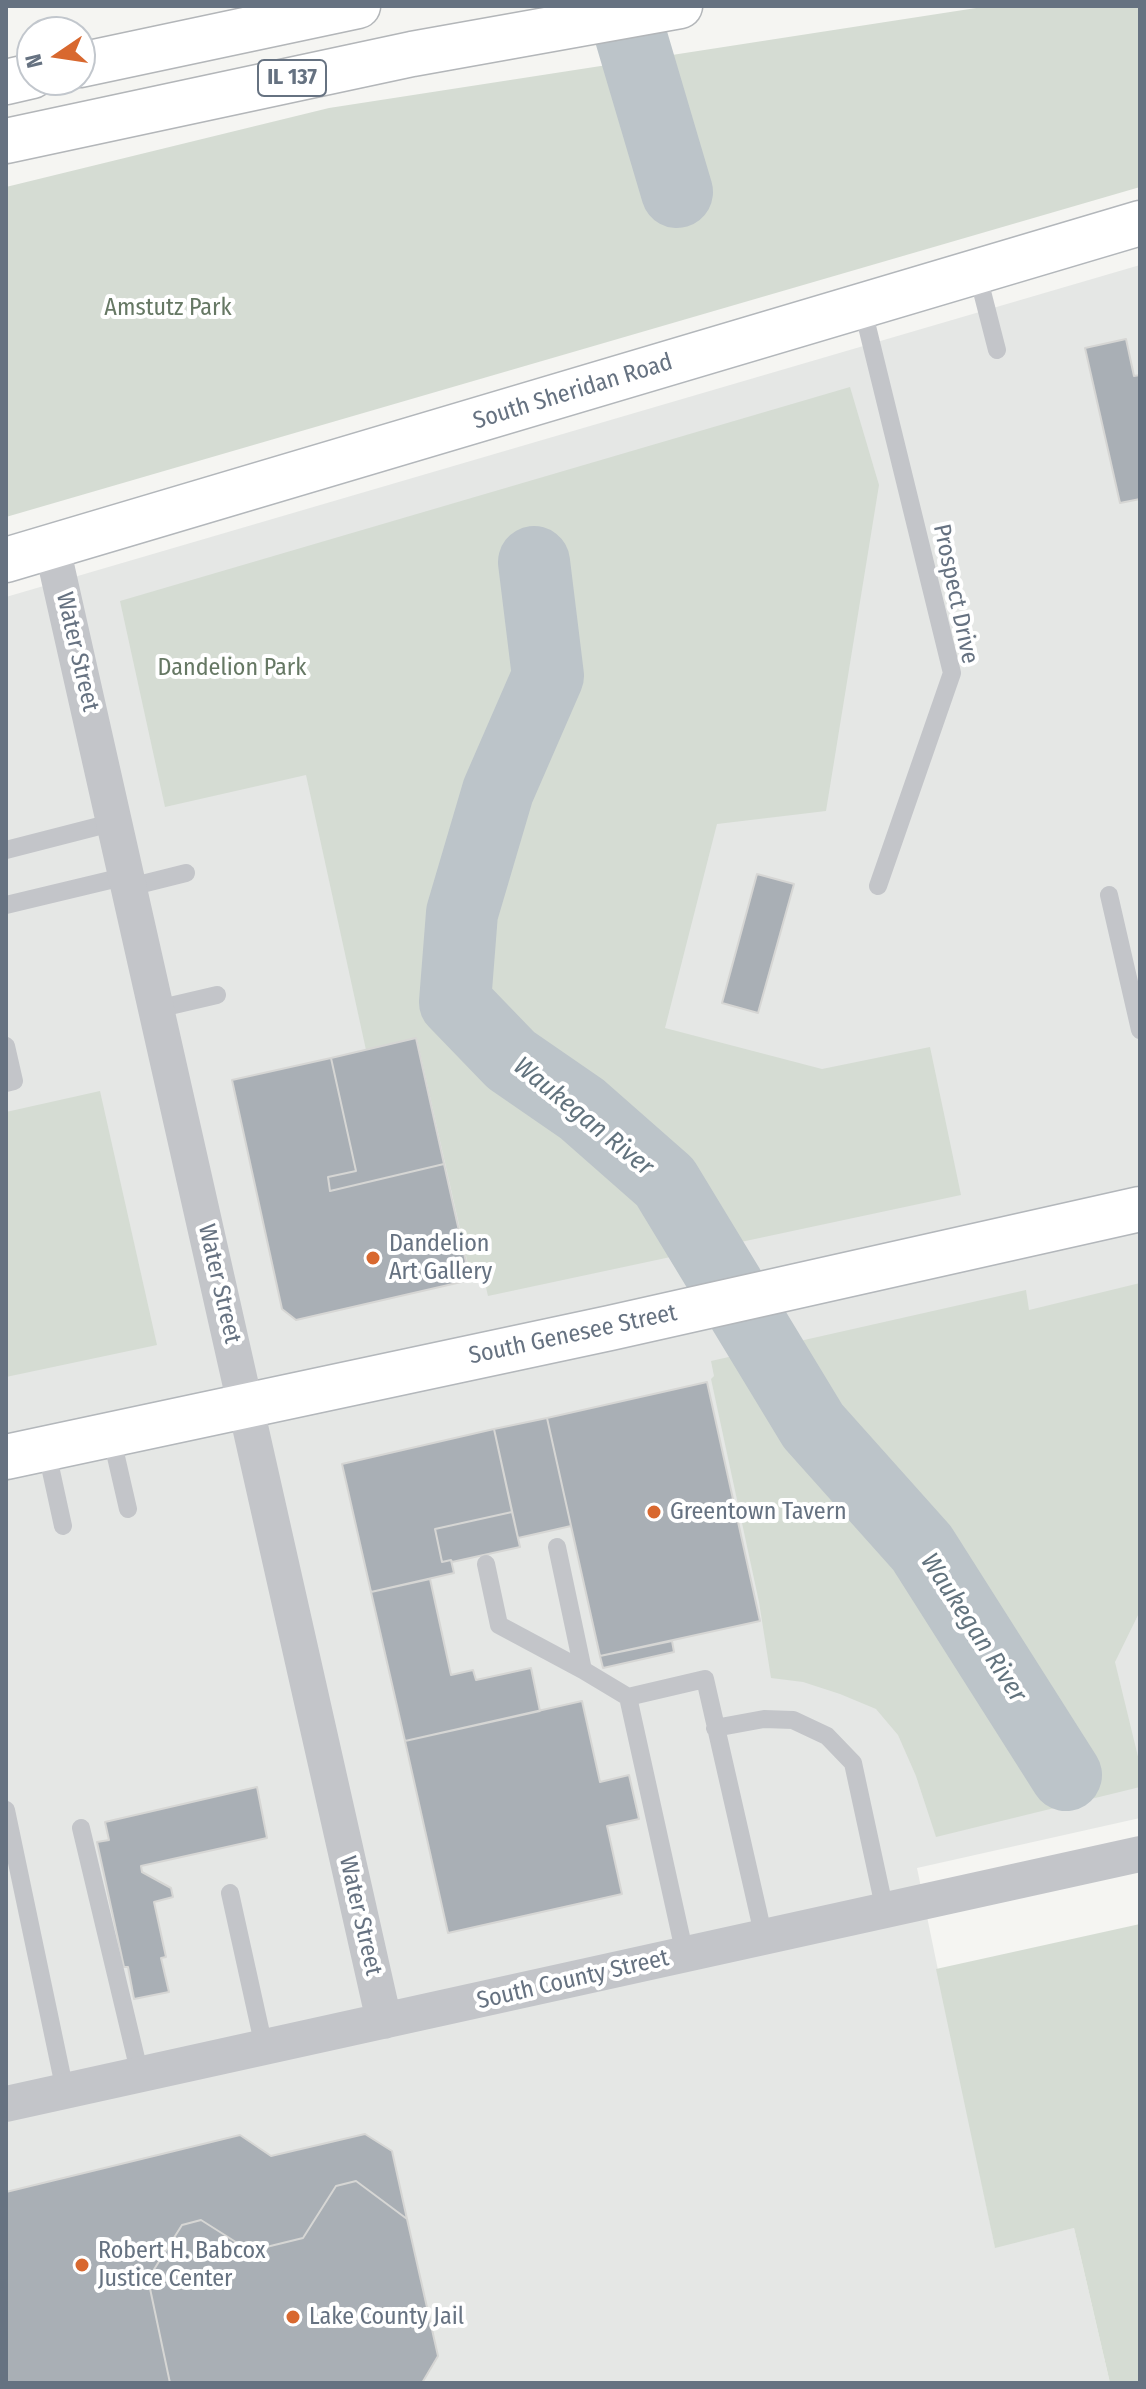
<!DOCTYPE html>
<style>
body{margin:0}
#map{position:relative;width:1146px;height:2389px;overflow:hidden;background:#f5f5f2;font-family:"Fira Sans Condensed",sans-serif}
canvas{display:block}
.frame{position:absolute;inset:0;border:8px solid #667281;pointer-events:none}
.north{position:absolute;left:16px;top:16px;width:80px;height:80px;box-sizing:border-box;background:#fff;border:2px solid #c2c7cd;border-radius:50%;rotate:257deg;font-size:22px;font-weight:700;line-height:32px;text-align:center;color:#667281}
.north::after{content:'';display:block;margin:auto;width:28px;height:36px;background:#d8682f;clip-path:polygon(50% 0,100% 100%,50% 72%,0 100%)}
</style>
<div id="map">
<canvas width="1146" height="2389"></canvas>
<div class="frame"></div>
<div class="north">N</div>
</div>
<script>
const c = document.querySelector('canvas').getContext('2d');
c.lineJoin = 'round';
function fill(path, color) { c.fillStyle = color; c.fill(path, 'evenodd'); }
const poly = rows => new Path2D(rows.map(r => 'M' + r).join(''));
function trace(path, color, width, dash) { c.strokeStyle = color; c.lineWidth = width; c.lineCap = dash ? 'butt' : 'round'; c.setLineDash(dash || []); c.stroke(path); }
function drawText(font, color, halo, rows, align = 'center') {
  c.font = font + ' "Fira Sans Condensed",sans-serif'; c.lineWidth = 8; c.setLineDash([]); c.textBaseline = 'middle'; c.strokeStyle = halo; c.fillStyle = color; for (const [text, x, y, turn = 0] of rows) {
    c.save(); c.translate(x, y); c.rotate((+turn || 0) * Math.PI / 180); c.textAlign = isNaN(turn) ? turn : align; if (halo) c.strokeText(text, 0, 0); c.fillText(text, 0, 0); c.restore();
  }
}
fill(poly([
 [1140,265,1140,1818,917,1868,995,2247,1074,2228,1110,2383,6,2383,6,597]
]), '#e5e7e5');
fill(poly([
 [989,6,1140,6,1140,187,6,517,6,187,329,108],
 [850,387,879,485,826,811,717,824,665,1028,822,1069,930,1047,961,1195,488,1296,484,1279,472,1282,417,1039,366,1050,306,775,165,807,120,601],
 [100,1091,157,1345,6,1377,6,1112],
 [1140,1283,1140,1611,1115,1662,1140,1765,1140,1787,936,1837,916,1776,898,1735,876,1709,840,1694,803,1682,771,1678,759,1602,711,1379,714,1376,711,1361,1026,1290,1029,1310],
 [1140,1924,1140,2383,1110,2383,1074,2228,995,2248,936,1969]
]), '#d5dcd3');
trace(poly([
 [622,6,677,192],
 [534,562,548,676,498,791,462,913,455,1002,511,1060,582,1109,665,1182,813,1426,922,1548,1066,1775]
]), '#bcc4c9', 72);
const building = poly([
 [1126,339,1134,376,1140,375,1140,499,1120,503,1085,348,1126,339],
 [757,874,794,884,758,1013,722,1003,757,874],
 [416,1038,444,1164,330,1191,328,1177,356,1171,331,1058,416,1038],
 [331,1058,356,1171,328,1177,330,1191,444,1164,470,1280,296,1320,282,1309,232,1080,331,1058],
 [707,1382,760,1621,600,1656,547,1418,707,1382],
 [547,1418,571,1526,518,1538,494,1429,547,1418],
 [494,1429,512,1512,435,1529,442,1562,451,1560,454,1573,371,1592,342,1464,494,1429],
 [512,1512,520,1547,452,1562,451,1560,442,1562,435,1529,512,1512],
 [430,1579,451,1675,473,1670,476,1680,531,1668,540,1711,405,1741,371,1592,430,1579],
 [672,1641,674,1652,603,1668,600,1656,672,1641],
 [582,1701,600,1782,629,1775,639,1819,607,1826,622,1894,448,1933,405,1741,582,1701],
 [257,1787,267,1838,141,1866,142,1872,171,1888,173,1897,154,1902,166,1957,161,1958,169,1992,134,1999,128,1967,124,1967,97,1842,109,1840,105,1822,257,1787],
 [365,2134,392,2151,407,2219,356,2181,336,2186,303,2238,250,2251,201,2220,182,2225,148,2279,170,2383,6,2383,6,2192,240,2135,271,2156,365,2134],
 [356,2181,407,2219,438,2356,422,2383,170,2383,148,2279,182,2225,201,2220,250,2251,303,2238,336,2186,356,2181]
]);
fill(building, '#a9afb5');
trace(building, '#d6d6d4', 2);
const secondary = poly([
 [6,560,1140,223],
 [6,1457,610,1328,1140,1209]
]);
const highway = poly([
 [80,65,358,6],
 [6,82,32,76],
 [6,141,412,54,680,6]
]);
trace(secondary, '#b3b7bb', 47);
trace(highway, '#b3b6b9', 47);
trace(poly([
 [977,272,997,350],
 [862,306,952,673,878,886],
 [6,850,115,822],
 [130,887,186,873],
 [1109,895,1140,1030],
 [6,905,127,876],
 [157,1009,217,995],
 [6,1046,14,1081,6,1083],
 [111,1435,128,1509],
 [46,1448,63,1526],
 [557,1547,583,1670,628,1697,705,1679,764,1938],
 [486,1564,499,1625,583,1670],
 [628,1697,685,1955],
 [715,1728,764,1719,793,1720,827,1736,853,1763,885,1911],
 [6,1810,65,2091],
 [81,1828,140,2075],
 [230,1893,264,2047]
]), '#c3c5c9', 18);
trace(poly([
 [52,547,384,2021],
 [6,2104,1140,1854]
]), '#c3c5c9', 36);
trace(secondary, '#fff', 44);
trace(highway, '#fff', 44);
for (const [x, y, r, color] of [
 [373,1258,8,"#d8682f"],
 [654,1512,8,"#d8682f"],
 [82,2265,8,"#d8682f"],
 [293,2317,8,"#d8682f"]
]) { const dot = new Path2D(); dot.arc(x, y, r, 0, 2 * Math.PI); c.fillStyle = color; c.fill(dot); trace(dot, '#fff', 3); }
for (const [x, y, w] of [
 [292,78,68]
]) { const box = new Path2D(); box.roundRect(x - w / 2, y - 18, w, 36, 6); c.fillStyle = '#fff'; c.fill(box); trace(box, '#667281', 2); }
drawText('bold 22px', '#667281', null, [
 ["IL 137",292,78]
]);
drawText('24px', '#667864', '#fff', [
 ["Amstutz Park",168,308],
 ["Dandelion Park",232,668]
]);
drawText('24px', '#667281', '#fff', [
 ["South Sheridan Road",573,392,-17],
 ["Prospect Drive",955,594,78],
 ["Water Street",77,652,77],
 ["Water Street",219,1284,77],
 ["South Genesee Street",573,1335,-12],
 ["Water Street",360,1916,77],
 ["South County Street",573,1980,-13]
]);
drawText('24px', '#667281', '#fff', [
 ["Dandelion",389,1244],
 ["Art Gallery",389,1272],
 ["Greentown Tavern",670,1512],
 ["Robert H. Babcox",98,2251],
 ["Justice Center",98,2279],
 ["Lake County Jail",309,2317]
], 'left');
drawText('italic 26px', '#62737e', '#fff', [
 ["Waukegan River",583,1117,39],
 ["Waukegan River",973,1628,57]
]);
</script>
